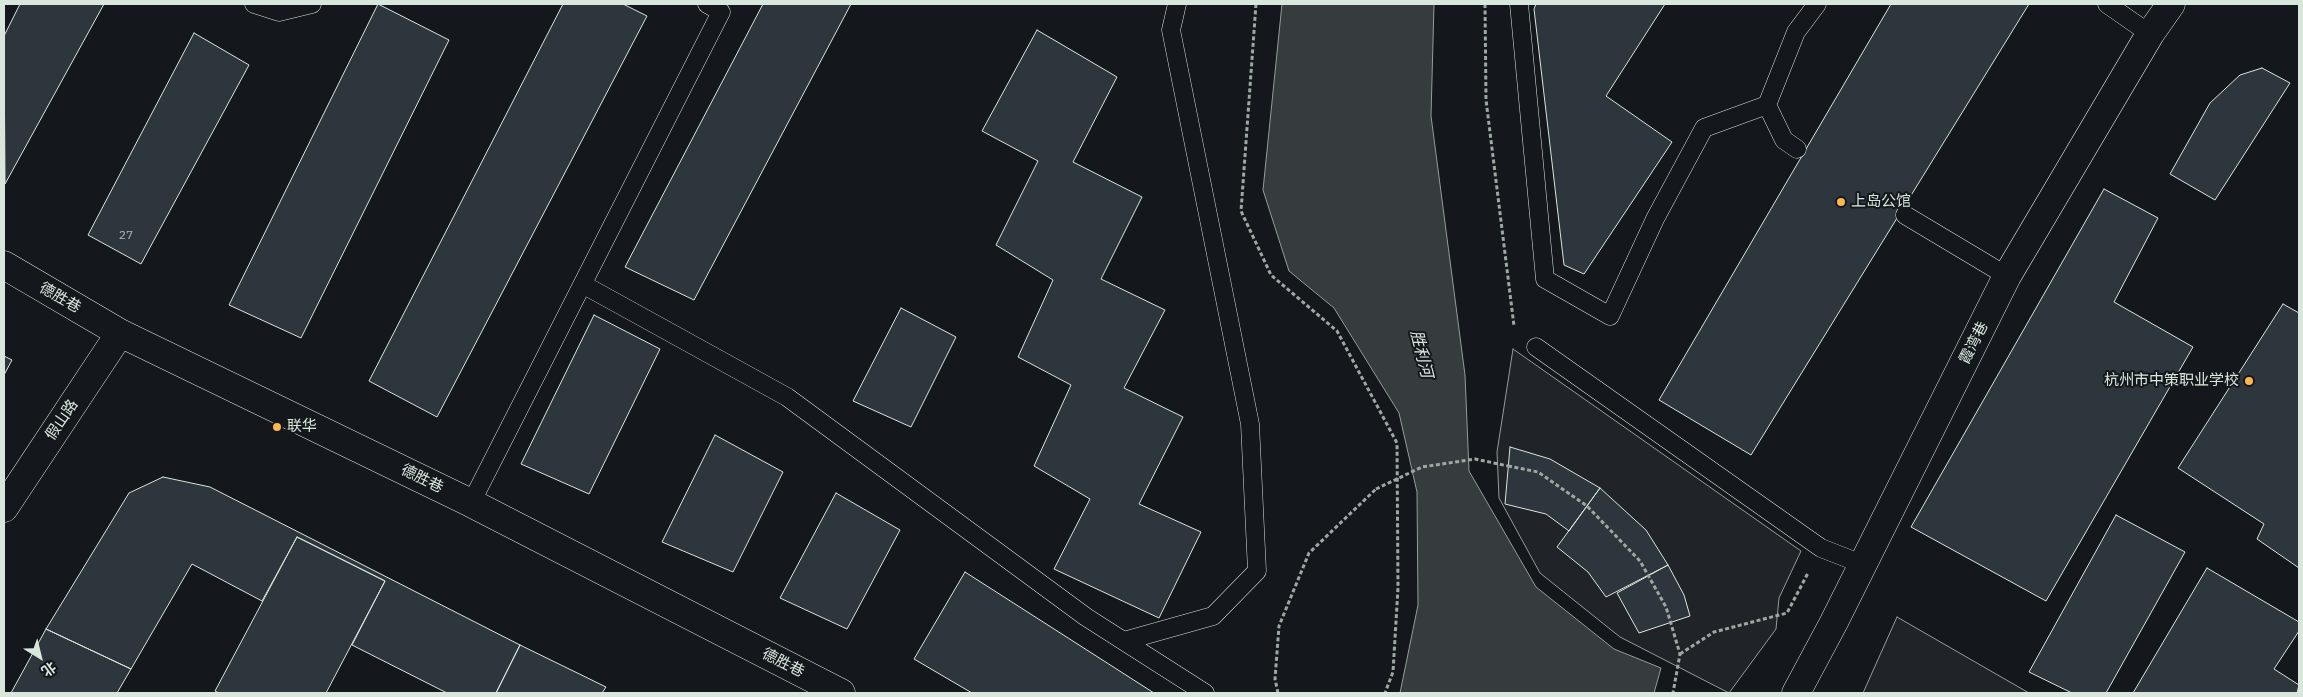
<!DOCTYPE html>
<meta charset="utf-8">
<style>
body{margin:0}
#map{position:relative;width:2303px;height:697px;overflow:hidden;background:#14181c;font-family:"IBM Plex Sans","Noto Sans SC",sans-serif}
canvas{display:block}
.frame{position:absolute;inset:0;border:5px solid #d8e6dc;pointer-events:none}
.north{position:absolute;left:15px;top:632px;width:50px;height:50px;-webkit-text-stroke:4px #14181c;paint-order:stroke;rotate:144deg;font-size:14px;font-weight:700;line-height:20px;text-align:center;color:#d8e6dc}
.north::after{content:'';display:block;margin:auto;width:18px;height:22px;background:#d8e6dc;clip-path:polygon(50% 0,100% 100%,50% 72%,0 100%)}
</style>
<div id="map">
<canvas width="2303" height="697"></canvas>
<div class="frame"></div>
<div class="north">北</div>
</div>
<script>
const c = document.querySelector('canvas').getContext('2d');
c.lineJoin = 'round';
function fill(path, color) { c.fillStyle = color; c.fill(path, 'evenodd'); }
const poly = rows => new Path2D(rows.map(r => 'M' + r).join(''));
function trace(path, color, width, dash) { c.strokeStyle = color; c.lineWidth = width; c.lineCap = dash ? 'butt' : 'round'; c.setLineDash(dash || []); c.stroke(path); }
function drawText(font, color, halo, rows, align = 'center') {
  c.font = font + ' "IBM Plex Sans","Noto Sans SC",sans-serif'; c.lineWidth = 4; c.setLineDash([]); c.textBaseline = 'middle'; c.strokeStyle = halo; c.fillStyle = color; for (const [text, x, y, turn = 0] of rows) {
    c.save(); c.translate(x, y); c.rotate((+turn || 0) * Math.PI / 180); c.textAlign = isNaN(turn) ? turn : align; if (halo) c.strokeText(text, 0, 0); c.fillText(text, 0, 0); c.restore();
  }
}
const green = poly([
 [1513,349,1801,551,1779,598,1776,629,1729,693,1620,637,1540,573,1499,498,1497,452,1513,349],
 [1897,617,2029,693,1863,693,1897,617]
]);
fill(green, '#202428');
trace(green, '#939e99', 1);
const water = poly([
 [1282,4,1434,4,1431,116,1465,375,1469,471,1536,587,1614,649,1661,668,1654,693,1400,693,1418,605,1417,492,1399,413,1334,308,1289,271,1263,190,1282,4]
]);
fill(water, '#363b3e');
trace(water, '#939e99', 1);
const building = poly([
 [20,4,104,4,5,184,4,36,20,4],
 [378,4,449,40,301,338,229,305,378,4],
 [563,4,623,4,647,16,437,417,369,381,563,4],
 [763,4,851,4,694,300,625,267,763,4],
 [1536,4,1665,4,1606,96,1672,142,1584,274,1564,265,1534,9,1536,4],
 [1891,4,2029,4,1751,455,1659,400,1891,4],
 [1037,30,1117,77,1073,162,1142,197,1101,279,1165,310,1124,388,1183,417,1139,504,1201,532,1159,618,1054,569,1090,499,1034,466,1071,385,1018,357,1053,280,996,245,1038,161,982,131,1037,30],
 [194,33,249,65,141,264,88,235,194,33],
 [2262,68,2290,83,2215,200,2170,174,2210,103,2240,75,2262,68],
 [2104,189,2158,218,2114,302,2193,347,2046,601,1911,527,2104,189],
 [2283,304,2299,313,2299,568,2257,539,2264,524,2178,468,2283,304],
 [901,308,956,337,911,427,853,401,901,308],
 [594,315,660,349,589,494,521,464,594,315],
 [4,356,12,360,4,375,4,356],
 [715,435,783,472,733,572,662,542,715,435],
 [1510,447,1550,459,1600,488,1569,531,1546,514,1505,504,1510,447],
 [163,477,210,487,520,645,496,693,447,693,352,645,385,581,297,537,262,601,192,564,131,669,46,629,129,493,163,477],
 [1600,488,1646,530,1668,565,1606,597,1588,572,1557,547,1600,488],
 [836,493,900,530,847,629,780,598,836,493],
 [2116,515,2185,552,2106,693,2072,693,2029,672,2116,515],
 [297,537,385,581,326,693,219,693,215,691,297,537],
 [1668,565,1684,595,1690,616,1639,633,1617,593,1668,565],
 [2207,568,2299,622,2299,631,2274,669,2299,685,2297,693,2133,693,2207,568],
 [965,572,1154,693,972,693,914,659,965,572],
 [46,629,131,669,117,693,11,693,46,629],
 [520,645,606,687,602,693,496,693,520,645]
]);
fill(building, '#2c363c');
trace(building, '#d8e6dc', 1);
const lane = poly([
 [254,4,279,12,312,4],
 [1519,4,1545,279,1610,316,1655,219,1704,128,1767,105,1796,32,1817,4],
 [2107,4,2150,34],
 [1767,105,1784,140,1797,149],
 [1905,215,2007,276],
 [584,285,787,397,1086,617,1205,693],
 [1536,347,1821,548,1862,564],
 [471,503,721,12,707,4],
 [1124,641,1213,616,1257,571,1250,424,1171,30,1177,4]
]);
const secondary = poly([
 [4,265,120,333,471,503,841,693],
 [4,508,120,333],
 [1796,693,1834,622,2007,276,2150,34,2171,4]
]);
trace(lane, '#d8e6dc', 19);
trace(secondary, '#d8e6dc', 29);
trace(poly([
 [1256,4,1241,211,1271,275,1337,331,1397,443,1398,588,1393,672,1385,693],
 [1485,4,1486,100,1514,326],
 [1508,466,1538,472,1587,506,1640,561,1666,607,1680,654,1673,693],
 [1680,654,1714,632,1787,613,1808,573],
 [1278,693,1275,679,1279,626,1309,553,1376,489]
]), '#9da8a2', 3, [4, 2.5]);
trace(lane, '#14181c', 18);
trace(secondary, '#14181c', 28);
trace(poly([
 [1376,489,1422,467,1475,459,1508,466]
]), '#9da8a2', 3, [4, 2.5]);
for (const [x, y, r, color] of [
 [1841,202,5,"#ffb74d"],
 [2249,381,5,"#ffb74d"],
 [277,427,5,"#ffb74d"]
]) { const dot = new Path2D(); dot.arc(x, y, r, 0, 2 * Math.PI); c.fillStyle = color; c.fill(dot); trace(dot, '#14181c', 2); }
drawText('12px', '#adbab4', null, [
 ["27",126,236]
]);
drawText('15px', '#d8e6dc', '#14181c', [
 ["上岛公馆",1851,202],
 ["杭州市中策职业学校",2239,381,"right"],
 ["联华",287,427]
], 'left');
drawText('15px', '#d8e6dc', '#14181c', [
 ["德胜巷",60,298,30],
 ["霞湾巷",1974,343,-63],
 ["假山路",62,420,-56],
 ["德胜巷",422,479,26],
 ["德胜巷",783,663,27]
]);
drawText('italic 16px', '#d8e6dc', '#14181c', [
 ["胜利河",1421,354,76]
]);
</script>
